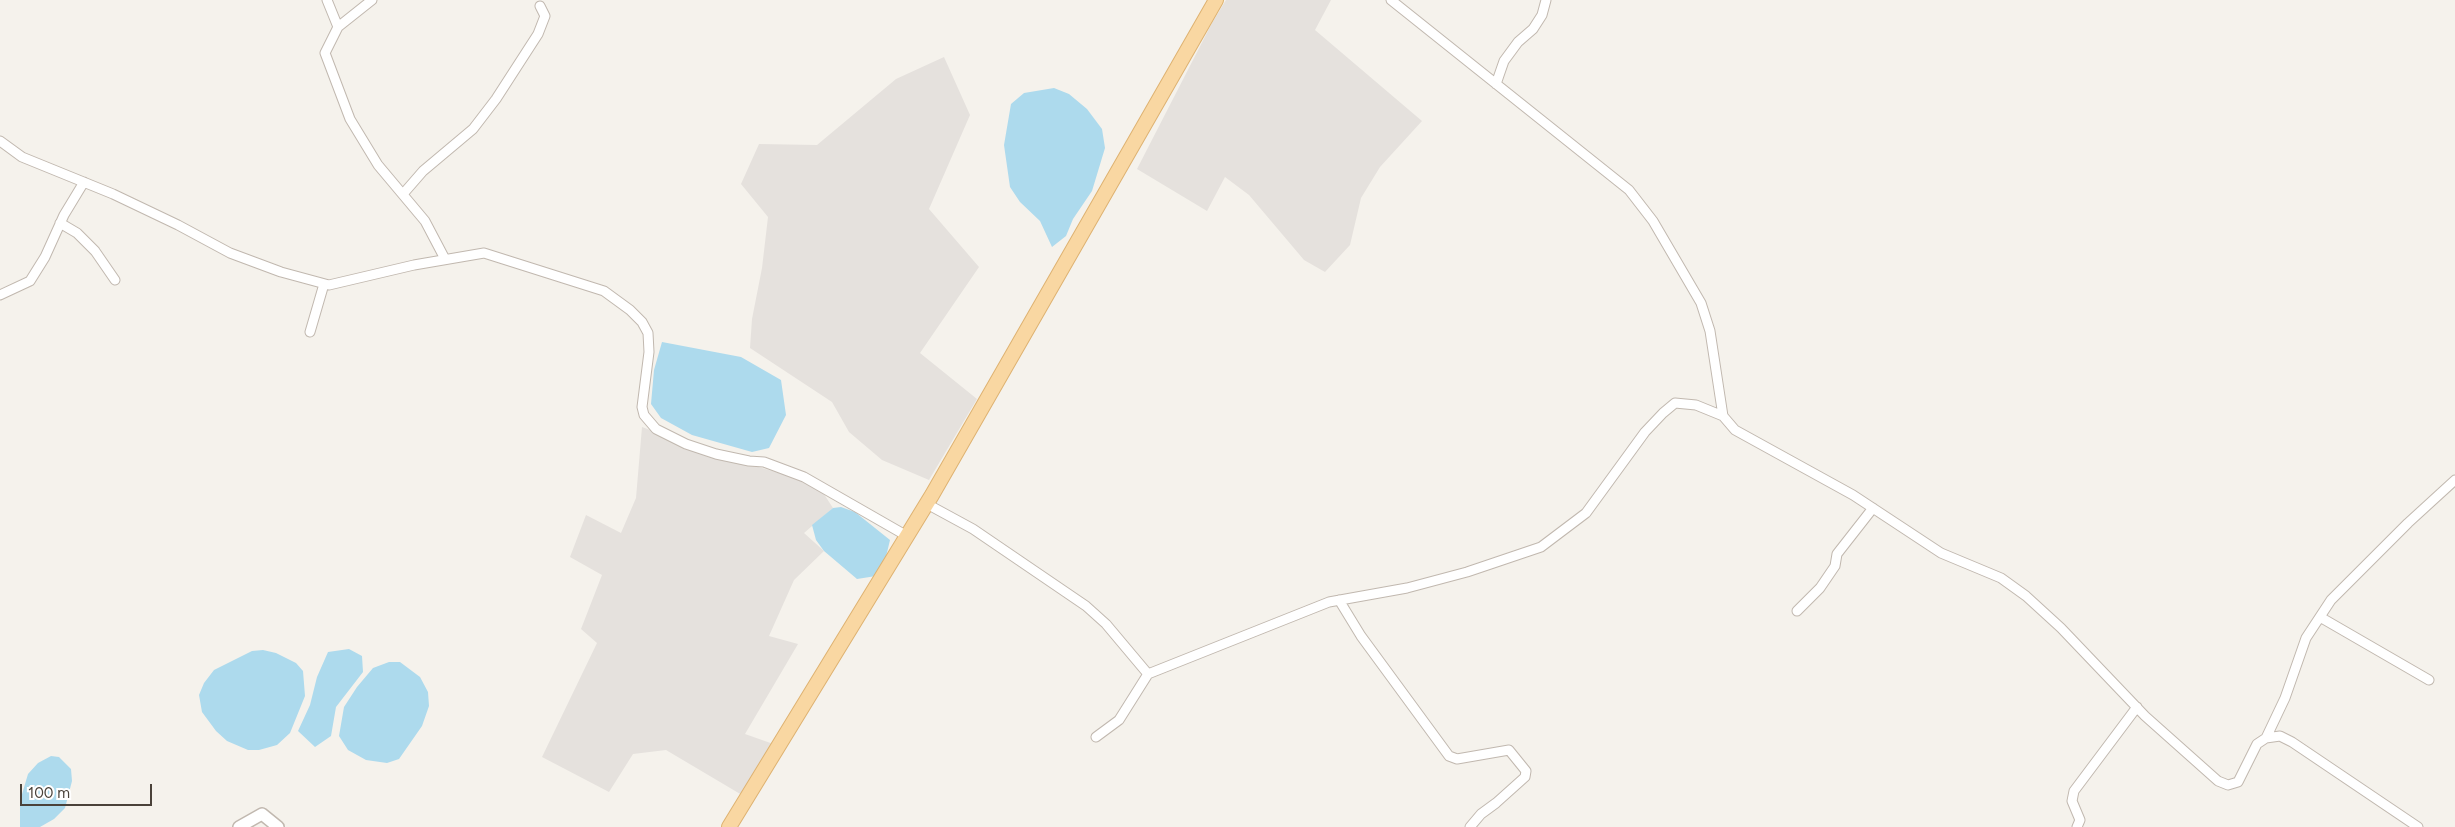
<!DOCTYPE html>
<style>
body{margin:0}
#map{position:relative;width:2455px;height:827px;overflow:hidden;background:#f5f2ec;font-family:Figtree,sans-serif}
canvas{display:block}
.scale{position:absolute;left:20px;top:784px;width:132px;height:22px;box-sizing:border-box;border:2px solid #4a423a;border-top:0;padding-left:6px;font-size:15px;line-height:18px;white-space:nowrap;color:#4a423a;-webkit-text-stroke:4px #fff;paint-order:stroke}
</style>
<div id="map">
<canvas width="2455" height="827"></canvas>
<div class="scale">100 m</div>
</div>
<script>
const c = document.querySelector('canvas').getContext('2d');
c.lineJoin = 'round';
function fill(path, color) { c.fillStyle = color; c.fill(path, 'evenodd'); }
const poly = rows => new Path2D(rows.map(r => 'M' + r).join(''));
function trace(path, color, width, dash) { c.strokeStyle = color; c.lineWidth = width; c.lineCap = dash ? 'butt' : 'round'; c.setLineDash(dash || []); c.stroke(path); }
fill(poly([
 [1226,0,1331,0,1315,30,1422,121,1380,167,1361,198,1350,245,1325,272,1304,260,1249,195,1225,177,1207,211,1137,169,1212,23],
 [944,57,970,115,929,209,979,267,920,353,977,399,929,480,882,460,849,432,832,402,750,348,752,319,762,268,768,217,741,184,759,144,817,145,896,79],
 [642,427,716,454,818,485,833,508,804,533,824,551,794,580,769,636,798,644,745,734,779,746,747,798,666,750,633,754,609,792,542,757,597,643,581,629,602,575,570,557,586,515,621,533,636,498]
]), '#e5e1dd');
fill(poly([
 [1054,88,1069,94,1087,109,1102,129,1105,148,1092,191,1073,219,1066,236,1052,247,1040,221,1020,202,1010,187,1004,145,1011,104,1024,93],
 [662,342,741,357,781,380,786,415,769,448,752,452,692,435,661,418,651,404,654,370],
 [841,507,855,512,890,540,885,561,876,576,857,579,824,551,816,540,812,525,833,508],
 [349,649,362,656,363,672,336,707,331,736,315,747,298,731,310,705,317,677,328,652],
 [263,650,276,653,296,663,303,671,305,696,290,733,277,745,259,750,248,750,227,741,216,731,202,712,199,695,204,683,214,670,252,651],
 [389,662,400,662,420,677,428,692,429,706,422,726,399,759,387,763,366,760,348,750,339,736,344,707,357,687,373,668],
 [51,756,59,757,71,769,72,781,65,808,54,819,40,827,20,827,20,801,28,774,38,763]
]), '#addaed');
const minor = poly([
 [327,0,338,27,325,53,350,119,378,165,425,221,445,259],
 [1391,0,1629,190,1653,221,1701,303,1710,331,1723,416,1735,430,1853,495,1941,553,2001,578,2026,596,2061,628,2145,716,2218,781,2228,785,2238,782,2257,744,2266,738,2280,736,2292,742,2418,827],
 [338,27,372,0],
 [1496,84,1504,61,1518,42,1533,29,1542,15,1546,0],
 [0,141,22,157,113,194,178,225,230,253,281,272,329,285,414,265,484,253,604,291,630,310,642,322,648,333,649,352,642,407,644,415,656,429,686,444,716,454,749,461,764,462,804,477,907,536],
 [403,194,423,171,473,129,496,99,538,34,545,16,540,6],
 [60,223,77,233,95,251,115,280],
 [0,295,30,281,45,257,64,215,84,182],
 [310,332,324,284],
 [927,504,973,529,1086,606,1106,624,1148,674],
 [1339,600,1361,636,1449,756,1457,759,1509,750,1526,771,1525,777,1496,803,1481,814,1470,827],
 [1797,611,1820,588,1835,566,1837,554,1873,508],
 [2320,617,2429,680],
 [1096,737,1119,720,1148,674,1329,602,1407,588,1467,572,1541,547,1586,513,1645,432,1663,413,1675,403,1696,405,1723,416],
 [2266,738,2285,698,2306,638,2331,600,2408,523,2455,480],
 [2077,827,2080,820,2072,801,2074,791,2137,707]
]);
const tertiary = poly([
 [239,827,262,814,278,827]
]);
const primary = poly([
 [729,827,932,495,1216,0]
]);
trace(minor, '#c1b8af', 11);
trace(tertiary, '#c1b8af', 14);
trace(primary, '#deb271', 16);
trace(minor, '#fff', 9);
trace(tertiary, '#fff', 11);
trace(primary, '#f9d7a2', 14);
</script>
